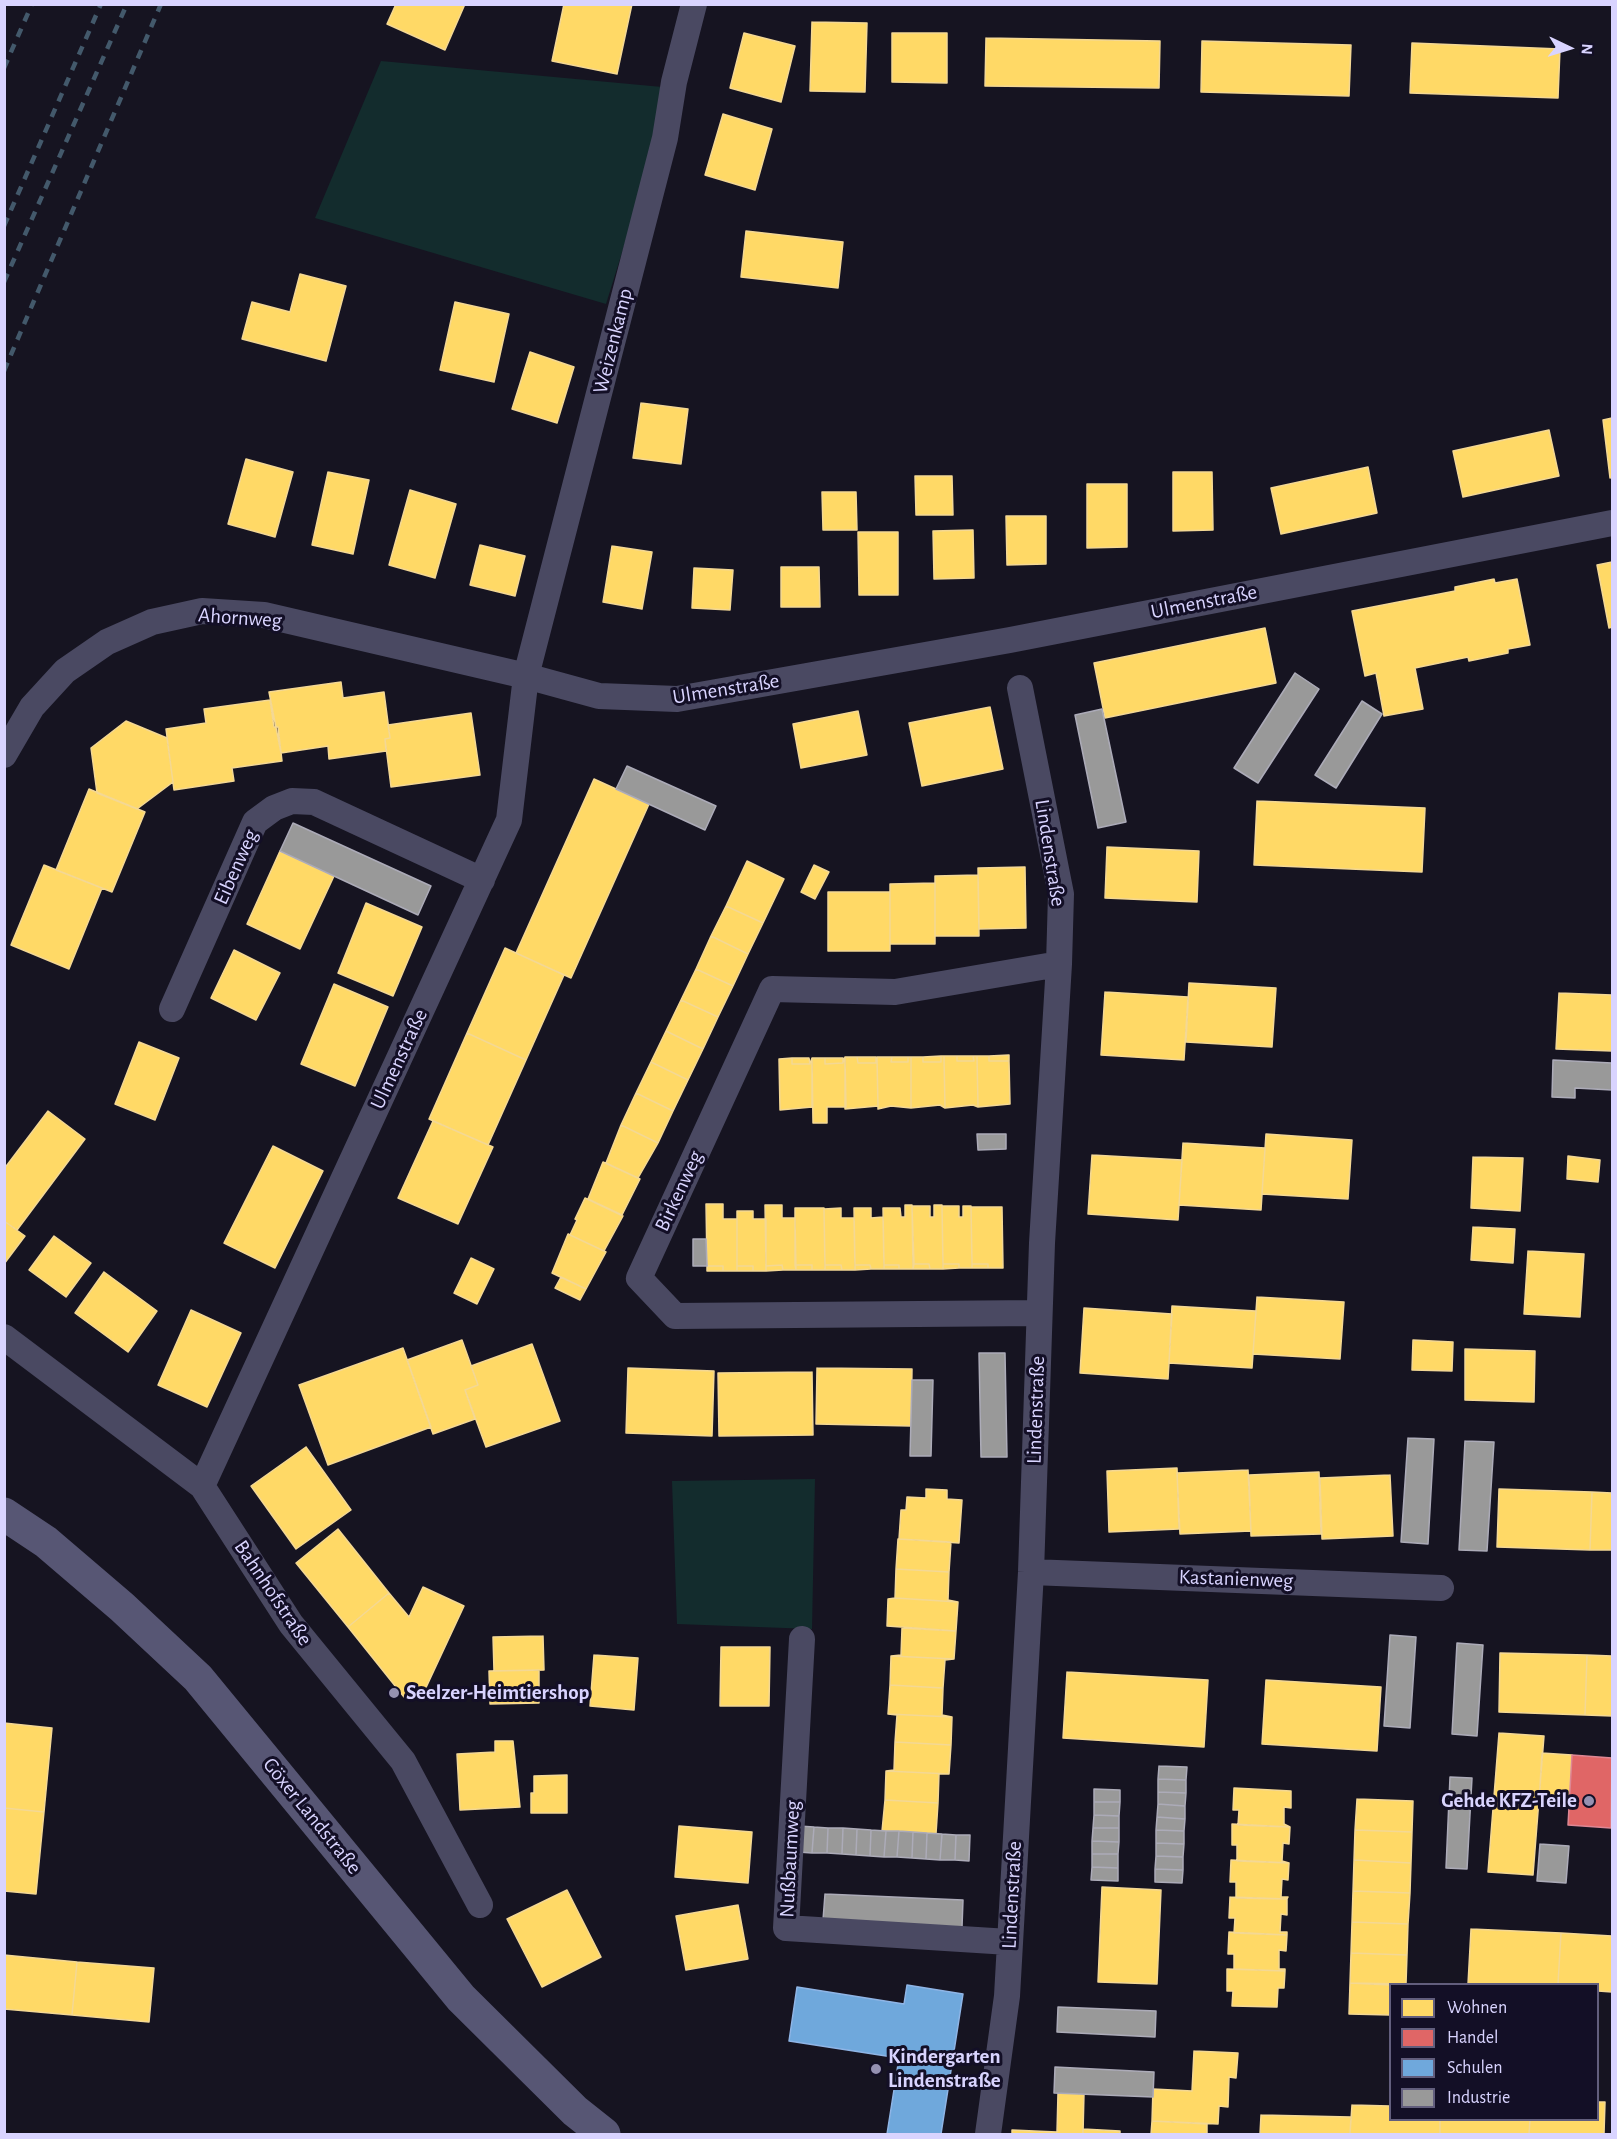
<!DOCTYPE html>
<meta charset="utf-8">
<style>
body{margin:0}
#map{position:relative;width:1617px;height:2139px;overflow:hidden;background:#161421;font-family:"Alegreya Sans",sans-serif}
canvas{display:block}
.frame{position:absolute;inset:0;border:6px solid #d9d4ff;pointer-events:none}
.legend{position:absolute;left:1389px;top:1983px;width:210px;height:138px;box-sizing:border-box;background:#130f26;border:2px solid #625e7d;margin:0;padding:8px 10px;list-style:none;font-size:18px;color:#d9d4ff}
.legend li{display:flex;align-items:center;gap:12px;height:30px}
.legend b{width:30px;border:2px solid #625e7d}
.north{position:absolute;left:1539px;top:18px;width:60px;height:60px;-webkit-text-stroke:4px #130f26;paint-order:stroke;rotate:94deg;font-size:16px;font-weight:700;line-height:24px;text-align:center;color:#d9d4ff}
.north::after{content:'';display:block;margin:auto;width:21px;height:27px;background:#d9d4ff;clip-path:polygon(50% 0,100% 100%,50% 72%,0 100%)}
</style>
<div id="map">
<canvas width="1617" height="2139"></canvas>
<div class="frame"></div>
<ul class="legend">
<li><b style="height:16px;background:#ffd966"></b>Wohnen</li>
<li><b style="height:16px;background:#e06666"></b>Handel</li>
<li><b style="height:16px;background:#6fa8dc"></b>Schulen</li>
<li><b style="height:16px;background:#999"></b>Industrie</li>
</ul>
<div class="north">N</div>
</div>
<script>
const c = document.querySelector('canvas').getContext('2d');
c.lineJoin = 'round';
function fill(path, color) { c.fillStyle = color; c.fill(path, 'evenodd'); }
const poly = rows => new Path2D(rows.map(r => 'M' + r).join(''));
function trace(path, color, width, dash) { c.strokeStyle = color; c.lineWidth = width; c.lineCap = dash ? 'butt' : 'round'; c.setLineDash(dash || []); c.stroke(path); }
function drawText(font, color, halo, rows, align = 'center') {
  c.font = font + ' "Alegreya Sans",sans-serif'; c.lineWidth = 6; c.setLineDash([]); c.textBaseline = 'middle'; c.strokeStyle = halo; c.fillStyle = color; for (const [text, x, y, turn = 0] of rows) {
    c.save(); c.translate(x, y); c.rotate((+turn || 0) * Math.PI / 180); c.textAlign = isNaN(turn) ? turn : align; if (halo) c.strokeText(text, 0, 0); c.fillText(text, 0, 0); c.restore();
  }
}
fill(poly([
 [381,61,673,88,606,304,315,218],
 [815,1479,812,1629,677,1624,672,1481]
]), '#132c2d');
const homes = poly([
 [396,4,465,4,445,50,387,24,396,4],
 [564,4,632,4,617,74,552,61,564,4],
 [812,22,867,23,865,92,810,91,812,22],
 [744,33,795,46,781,102,730,88,744,33],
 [892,33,947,33,947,83,892,82,892,33],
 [986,38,1160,41,1159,88,985,86,986,38],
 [1202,41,1351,45,1349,96,1201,92,1202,41],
 [1412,43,1560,49,1558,98,1410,93,1412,43],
 [723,114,772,129,755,190,705,175,723,114],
 [746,231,843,242,838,288,741,277,746,231],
 [300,274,346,286,326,361,242,339,252,302,290,312,300,274],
 [455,302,509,314,494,382,440,370,455,302],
 [530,352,574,367,557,423,512,409,530,352],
 [641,403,688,409,681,464,633,458,641,403],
 [1612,418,1612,477,1610,478,1603,420,1612,418],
 [1549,430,1559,476,1463,497,1453,451,1549,430],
 [246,459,293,472,275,537,228,524,246,459],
 [1368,467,1377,513,1281,534,1271,488,1368,467],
 [328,472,369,480,353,554,312,545,328,472],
 [1173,472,1212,472,1213,530,1173,531,1173,472],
 [915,476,952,476,953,515,916,515,915,476],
 [1087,484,1127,484,1127,547,1087,548,1087,484],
 [410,490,456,504,435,578,389,565,410,490],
 [822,492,856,492,857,530,823,530,822,492],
 [1006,516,1046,516,1046,564,1007,565,1006,516],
 [973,530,974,578,934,579,933,531,973,530],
 [858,532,898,532,898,595,859,595,858,532],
 [480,545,525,556,515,596,470,585,480,545],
 [612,546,652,552,642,609,603,602,612,546],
 [1612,562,1612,627,1609,628,1597,565,1612,562],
 [781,567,819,567,820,607,781,607,781,567],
 [694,568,733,570,730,610,692,608,694,568],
 [1494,579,1495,583,1517,579,1530,645,1508,649,1508,653,1469,661,1468,657,1415,668,1423,709,1384,716,1376,673,1365,676,1352,611,1455,591,1455,587,1494,579],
 [1265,628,1276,683,1105,718,1094,663,1265,628],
 [341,682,343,698,384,692,390,738,385,739,386,751,329,759,328,746,281,753,269,692,341,682],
 [270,700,274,727,278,727,282,761,232,768,234,781,174,790,166,729,206,723,204,709,270,700],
 [990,707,1003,769,922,786,909,723,990,707],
 [858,711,867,755,801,768,793,724,858,711],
 [471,713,480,775,391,787,385,739,390,738,388,725,471,713],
 [126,721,167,738,173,782,137,809,97,793,91,748,126,721],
 [594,779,649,804,571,978,516,953,594,779],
 [89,789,145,812,112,892,56,870,89,789],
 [1257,801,1425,808,1422,872,1254,865,1257,801],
 [1107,847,1199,851,1197,902,1105,898,1107,847],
 [280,851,334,876,300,949,247,924,280,851],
 [747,861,784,879,763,923,726,906,747,861],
 [44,865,102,888,69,969,11,945,44,865],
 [814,865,829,872,815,899,801,892,814,865],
 [1025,867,1026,928,979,929,978,868,1025,867],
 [978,875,979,936,935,936,935,876,978,875],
 [935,883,935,944,890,944,890,884,935,883],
 [828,892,890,892,890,951,828,951,828,892],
 [366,903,422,927,393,996,338,973,366,903],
 [726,906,763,923,748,954,711,936,726,906],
 [711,936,748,954,733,986,696,969,711,936],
 [505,948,564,975,526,1060,467,1033,505,948],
 [234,950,280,973,256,1020,211,998,234,950],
 [696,969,733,986,718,1017,681,1000,696,969],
 [1189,983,1276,988,1272,1047,1186,1042,1189,983],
 [334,984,388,1007,355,1086,301,1064,334,984],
 [1105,992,1188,997,1184,1060,1101,1055,1105,992],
 [1559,993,1612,995,1612,1051,1556,1049,1559,993],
 [681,1000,718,1017,703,1049,666,1031,681,1000],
 [666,1031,703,1049,688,1080,651,1062,666,1031],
 [467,1033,526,1060,488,1145,429,1119,467,1033],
 [139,1042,179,1058,155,1120,115,1104,139,1042],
 [1009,1055,1009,1061,989,1061,989,1056,1009,1055],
 [941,1056,941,1062,923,1062,923,1057,941,1056],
 [941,1056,944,1056,945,1108,940,1105,911,1108,911,1057,923,1057,923,1062,941,1062,941,1056],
 [944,1056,957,1056,957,1061,974,1061,973,1056,977,1056,978,1107,973,1105,945,1108,944,1056],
 [957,1056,973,1056,974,1061,957,1061,957,1056],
 [977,1056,989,1056,989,1061,1009,1061,1010,1104,978,1107,977,1056],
 [845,1057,857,1057,858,1063,876,1063,877,1057,878,1106,845,1109,845,1057],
 [845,1057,846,1107,827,1107,827,1123,813,1123,812,1058,825,1058,825,1064,843,1063,845,1057],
 [857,1057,876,1057,876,1063,858,1063,857,1057],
 [877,1057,892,1057,891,1062,908,1062,908,1057,911,1057,911,1108,891,1106,878,1109,877,1057],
 [892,1057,908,1057,908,1062,891,1062,892,1057],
 [792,1058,792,1064,810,1064,812,1058,812,1107,780,1110,779,1059,792,1058],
 [792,1058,809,1058,810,1064,792,1064,792,1058],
 [825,1058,843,1058,843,1063,825,1064,825,1058],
 [651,1062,688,1080,673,1111,636,1093,651,1062],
 [636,1093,673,1111,658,1143,621,1125,636,1093],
 [48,1111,85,1139,17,1230,4,1221,4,1169,48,1111],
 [433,1121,493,1147,458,1224,398,1198,433,1121],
 [621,1125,658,1143,638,1178,606,1163,621,1125],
 [1266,1134,1352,1140,1348,1199,1262,1194,1266,1134],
 [1183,1143,1265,1148,1261,1210,1179,1205,1183,1143],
 [273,1146,323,1171,275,1268,224,1243,273,1146],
 [1092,1155,1182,1160,1178,1220,1088,1214,1092,1155],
 [1568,1156,1600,1160,1598,1182,1567,1179,1568,1156],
 [1473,1157,1523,1158,1520,1211,1471,1208,1473,1157],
 [603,1162,640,1179,622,1215,588,1199,603,1162],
 [585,1198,623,1216,604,1251,568,1234,570,1235,577,1220,575,1219,585,1198],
 [706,1204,723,1204,723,1219,737,1219,737,1271,723,1271,723,1266,707,1266,706,1204],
 [765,1205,782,1205,782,1218,795,1218,796,1270,783,1270,782,1265,766,1266,765,1205],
 [905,1205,912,1205,913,1269,899,1269,899,1265,884,1265,883,1208,900,1208,901,1217,905,1217,905,1205],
 [934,1205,942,1205,943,1269,930,1269,929,1264,914,1264,912,1206,930,1206,930,1217,934,1217,934,1205],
 [942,1206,959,1206,959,1217,963,1217,963,1206,971,1206,972,1268,959,1268,959,1264,943,1264,942,1206],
 [971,1207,1002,1207,1003,1268,988,1268,988,1264,972,1264,971,1207],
 [795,1208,824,1208,825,1270,812,1270,812,1265,795,1265,795,1208],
 [841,1208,841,1218,854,1218,855,1270,842,1270,841,1265,825,1265,824,1209,841,1208],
 [854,1208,871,1208,871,1218,883,1217,884,1269,871,1269,870,1265,855,1265,854,1208],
 [737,1211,753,1211,753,1219,766,1219,766,1271,753,1271,753,1266,737,1266,737,1211],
 [4,1221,25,1236,4,1264,4,1221],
 [1473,1227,1515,1229,1513,1263,1471,1260,1473,1227],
 [568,1234,606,1252,586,1289,552,1273,568,1234],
 [54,1236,91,1263,66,1297,29,1270,54,1236],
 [1528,1251,1584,1254,1580,1317,1524,1314,1528,1251],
 [471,1258,494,1269,477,1304,454,1293,471,1258],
 [914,1264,929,1264,930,1269,913,1269,914,1264],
 [943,1264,959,1264,959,1268,943,1269,943,1264],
 [972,1264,988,1264,988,1268,972,1268,972,1264],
 [782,1265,783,1270,766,1271,766,1266,782,1265],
 [795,1265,812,1265,812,1270,796,1270,795,1265],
 [825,1265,841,1265,842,1270,825,1270,825,1265],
 [855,1265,870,1265,871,1269,855,1270,855,1265],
 [884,1265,899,1265,899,1269,884,1269,884,1265],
 [707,1266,723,1266,723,1271,707,1271,707,1266],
 [737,1266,753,1266,753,1271,737,1271,737,1266],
 [104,1272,157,1311,128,1352,75,1313,104,1272],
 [561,1277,586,1289,580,1300,555,1288,561,1277],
 [1257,1297,1344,1302,1340,1359,1253,1354,1257,1297],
 [1172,1306,1256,1311,1252,1368,1169,1363,1172,1306],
 [1084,1308,1172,1314,1168,1379,1080,1373,1084,1308],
 [191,1310,241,1333,207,1407,158,1385,191,1310],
 [462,1340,478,1385,465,1390,475,1419,433,1434,407,1360,462,1340],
 [1413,1340,1453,1342,1452,1371,1412,1370,1413,1340],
 [532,1344,560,1421,486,1447,465,1390,478,1385,471,1366,532,1344],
 [403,1348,431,1427,328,1465,299,1385,403,1348],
 [1465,1349,1535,1351,1534,1402,1465,1400,1465,1349],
 [628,1368,714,1371,712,1436,626,1433,628,1368],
 [817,1368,912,1369,911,1426,816,1424,817,1368],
 [812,1372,813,1435,719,1436,718,1373,812,1372],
 [306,1447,351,1510,296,1549,251,1486,306,1447],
 [1177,1468,1179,1529,1109,1532,1107,1471,1177,1468],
 [1248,1470,1251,1531,1180,1534,1177,1473,1248,1470],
 [1319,1472,1321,1534,1251,1536,1249,1475,1319,1472],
 [1390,1475,1393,1536,1322,1539,1320,1478,1390,1475],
 [926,1489,947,1490,947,1499,962,1500,959,1543,899,1539,901,1510,906,1510,907,1497,926,1498,926,1489],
 [1499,1489,1592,1492,1590,1550,1497,1547,1499,1489],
 [1592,1492,1612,1493,1612,1550,1590,1550,1592,1492],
 [338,1529,389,1593,348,1627,296,1563,338,1529],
 [898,1539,951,1542,949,1572,896,1569,898,1539],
 [896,1569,949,1572,948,1600,958,1602,895,1598,896,1569],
 [423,1587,464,1606,423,1694,404,1697,348,1627,389,1593,409,1617,423,1587],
 [895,1598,958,1602,956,1631,887,1626,888,1599,895,1598],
 [902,1628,956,1631,954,1659,891,1656,901,1655,902,1628],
 [543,1636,544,1670,494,1671,493,1637,543,1636],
 [721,1647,770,1647,769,1706,720,1706,721,1647],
 [1500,1653,1587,1655,1585,1715,1499,1712,1500,1653],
 [594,1655,638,1658,634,1710,590,1706,594,1655],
 [1587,1655,1612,1656,1612,1716,1585,1715,1587,1655],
 [891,1656,954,1659,945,1660,943,1688,890,1685,891,1656],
 [539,1670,539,1703,490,1704,489,1671,539,1670],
 [1067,1672,1208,1680,1204,1747,1063,1738,1067,1672],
 [1266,1680,1381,1687,1377,1751,1262,1744,1266,1680],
 [890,1685,943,1688,942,1715,952,1717,888,1714,890,1685],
 [888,1714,952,1717,951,1745,895,1742,897,1715,888,1714],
 [4,1723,52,1728,44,1812,4,1808,4,1723],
 [1499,1733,1544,1736,1533,1875,1488,1872,1499,1733],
 [495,1741,513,1741,520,1807,460,1810,457,1754,495,1752,495,1741],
 [895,1742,951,1745,949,1774,886,1771,894,1770,895,1742],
 [1542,1753,1572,1755,1569,1804,1539,1802,1542,1753],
 [886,1771,949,1774,939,1774,938,1803,885,1800,886,1771],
 [567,1775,567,1813,531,1813,531,1793,534,1793,534,1776,567,1775],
 [1234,1788,1291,1791,1291,1808,1284,1807,1284,1824,1290,1827,1238,1825,1239,1810,1233,1810,1234,1788],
 [1357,1799,1413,1801,1412,1832,1355,1830,1357,1799],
 [885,1800,938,1803,936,1834,882,1831,885,1800],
 [4,1808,44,1812,36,1894,4,1891,4,1808],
 [1232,1824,1290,1827,1289,1844,1283,1843,1282,1861,1289,1863,1237,1861,1237,1845,1232,1845,1232,1824],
 [679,1826,752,1832,748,1883,675,1877,679,1826],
 [1355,1830,1412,1832,1411,1863,1354,1860,1355,1830],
 [1231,1860,1289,1863,1288,1880,1282,1879,1281,1897,1288,1897,1287,1899,1236,1898,1236,1882,1230,1882,1231,1860],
 [1354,1860,1411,1863,1410,1893,1353,1891,1354,1860],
 [1102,1887,1161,1890,1157,1984,1098,1982,1102,1887],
 [567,1890,601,1957,542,1987,507,1919,567,1890],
 [1353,1891,1410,1893,1408,1924,1352,1922,1353,1891],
 [1230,1897,1287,1899,1287,1915,1281,1914,1280,1932,1287,1932,1287,1935,1234,1933,1235,1918,1229,1918,1230,1897],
 [738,1905,748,1959,686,1970,676,1916,738,1905],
 [1352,1922,1408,1924,1407,1955,1351,1953,1352,1922],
 [1471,1929,1561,1933,1558,1984,1468,1984,1471,1929],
 [1229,1932,1287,1935,1286,1951,1279,1950,1279,1969,1285,1969,1285,1971,1234,1969,1234,1954,1228,1954,1229,1932],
 [1561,1933,1612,1936,1612,1992,1598,1991,1598,1984,1558,1984,1561,1933],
 [1351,1953,1407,1955,1406,1984,1350,1983,1351,1953],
 [4,1955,77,1962,72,2015,4,2009,4,1955],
 [77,1962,154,1968,149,2022,72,2015,77,1962],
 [1227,1969,1285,1971,1284,1988,1278,1988,1277,2007,1232,2006,1233,1991,1227,1991,1227,1969],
 [1350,1983,1390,1985,1390,2015,1349,2014,1350,1983],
 [1194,2051,1238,2053,1236,2078,1229,2077,1228,2107,1219,2106,1218,2124,1152,2121,1153,2089,1192,2091,1194,2051],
 [1058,2093,1084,2093,1083,2134,1012,2134,1012,2130,1057,2132,1058,2093],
 [1598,2102,1605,2102,1604,2134,1529,2134,1530,2120,1598,2120,1598,2102],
 [1352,2105,1390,2106,1390,2120,1440,2120,1440,2134,1350,2134,1352,2105],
 [1261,2115,1351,2117,1350,2134,1260,2134,1261,2115],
 [1440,2120,1530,2120,1529,2134,1440,2134,1440,2120],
 [1152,2121,1207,2124,1207,2134,1151,2134,1152,2121],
 [1083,2129,1120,2131,1120,2134,1083,2134,1083,2129]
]);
fill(homes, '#ffd966');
trace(homes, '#f4d894', 1.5);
const shops = poly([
 [1572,1755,1612,1758,1611,1828,1568,1825,1572,1755]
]);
fill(shops, '#e06666');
trace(shops, '#de8794', 1.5);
const schools = poly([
 [907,1985,963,1994,941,2134,887,2134,899,2058,789,2041,797,1987,904,2004,907,1985]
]);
fill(schools, '#6fa8dc');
trace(schools, '#8fb5e6', 1.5);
const industry = poly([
 [1295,673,1319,689,1258,783,1234,768,1295,673],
 [1362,701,1382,714,1336,788,1315,775,1362,701],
 [1102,709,1126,822,1098,828,1075,715,1102,709],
 [627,766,716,806,705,830,616,789,627,766],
 [293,823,431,886,418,915,280,851,293,823],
 [1553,1060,1612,1063,1612,1090,1575,1088,1575,1098,1552,1097,1553,1060],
 [977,1134,1006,1134,1006,1149,978,1150,977,1134],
 [693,1239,706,1239,707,1266,693,1266,693,1239],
 [979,1353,1005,1353,1007,1457,981,1457,979,1353],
 [912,1380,933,1380,931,1456,910,1456,912,1380],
 [1408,1438,1434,1439,1428,1544,1401,1542,1408,1438],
 [1465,1441,1494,1442,1487,1551,1459,1550,1465,1441],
 [1390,1635,1416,1637,1410,1728,1384,1726,1390,1635],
 [1457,1643,1483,1645,1477,1736,1452,1734,1457,1643],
 [1159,1766,1187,1767,1186,1780,1158,1779,1159,1766],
 [1450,1777,1472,1778,1467,1869,1446,1868,1450,1777],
 [1158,1779,1186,1780,1186,1793,1158,1792,1158,1779],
 [1094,1789,1120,1790,1120,1802,1094,1802,1094,1789],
 [1158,1792,1186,1793,1185,1806,1158,1804,1158,1792],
 [1094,1802,1120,1802,1119,1816,1094,1815,1094,1802],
 [1158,1804,1185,1806,1185,1819,1157,1817,1158,1804],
 [1094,1815,1119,1816,1119,1828,1093,1828,1094,1815],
 [1157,1817,1185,1819,1184,1831,1156,1830,1157,1817],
 [799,1826,814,1827,812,1853,798,1852,799,1826],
 [814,1827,828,1828,827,1853,812,1853,814,1827],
 [828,1828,843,1828,842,1854,827,1853,828,1828],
 [843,1828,857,1829,856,1855,842,1854,843,1828],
 [1093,1828,1119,1828,1119,1842,1092,1841,1093,1828],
 [857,1829,871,1830,870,1856,856,1855,857,1829],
 [871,1830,886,1831,884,1857,870,1856,871,1830],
 [1156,1830,1184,1831,1184,1844,1156,1843,1156,1830],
 [886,1831,899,1831,897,1857,884,1857,886,1831],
 [899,1831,913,1832,912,1858,897,1857,899,1831],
 [913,1832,927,1833,926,1859,912,1858,913,1832],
 [927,1833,942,1834,940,1860,926,1859,927,1833],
 [942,1834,956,1835,955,1860,940,1860,942,1834],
 [956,1835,970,1835,969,1861,955,1860,956,1835],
 [1092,1841,1119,1842,1118,1854,1092,1854,1092,1841],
 [1156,1843,1184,1844,1183,1857,1156,1856,1156,1843],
 [1540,1844,1569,1846,1566,1883,1537,1881,1540,1844],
 [1092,1854,1118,1854,1118,1868,1092,1867,1092,1854],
 [1156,1856,1183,1857,1183,1870,1155,1869,1156,1856],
 [1092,1867,1118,1868,1118,1881,1091,1880,1092,1867],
 [1155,1869,1183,1870,1182,1883,1155,1882,1155,1869],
 [825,1894,963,1900,962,1927,823,1920,825,1894],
 [1058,2007,1156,2011,1155,2037,1057,2032,1058,2007],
 [1055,2067,1154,2072,1153,2097,1054,2093,1055,2067]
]);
fill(industry, '#999');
trace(industry, '#acabb8', 1.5);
trace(poly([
 [4,755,32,707,65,671,107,642,152,622,202,611,264,615,526,676,599,696,677,699,1010,640,1612,523],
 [172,1009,255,822,274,808,292,801,314,802,482,880],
 [1039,1313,675,1316,639,1278,772,989,895,992,1059,964],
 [4,1337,202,1486,291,1624,403,1761,480,1905],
 [202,1486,509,820,526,676,665,138,674,82,694,4],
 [1031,1572,1441,1588],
 [802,1639,786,1928,1009,1942],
 [988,2134,1007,1996,1031,1572,1042,1243,1059,964,1061,894,1020,688]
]), '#4a4962', 26);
trace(poly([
 [4,1514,46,1542,122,1607,198,1678,461,1998,575,2111,604,2134]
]), '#575674', 33);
trace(poly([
 [4,68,32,4],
 [4,226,101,4],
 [4,282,127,4],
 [4,371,161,4]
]), '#43596b', 4.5, [9, 8]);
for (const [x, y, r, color] of [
 [394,1693,6,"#9591b1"],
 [1589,1801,6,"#9591b1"],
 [876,2069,6,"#9591b1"]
]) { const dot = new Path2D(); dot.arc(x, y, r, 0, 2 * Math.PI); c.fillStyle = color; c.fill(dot); trace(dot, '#130f26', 2); }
drawText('21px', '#d9d4ff', '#130f26', [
 ["Weizenkamp",613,341,-76],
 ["Ulmenstraße",1204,602,-11],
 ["Ahornweg",240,618,4],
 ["Ulmenstraße",726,689,-9],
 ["Lindenstraße",1050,853,81],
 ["Eibenweg",236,867,-66],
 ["Ulmenstraße",399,1059,-65],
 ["Birkenweg",679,1191,-65],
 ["Lindenstraße",1036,1410,-88],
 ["Kastanienweg",1236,1579,2],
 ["Bahnhofstraße",273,1593,56],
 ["Göxer Landstraße",312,1816,51],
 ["Nußbaumweg",790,1859,-87],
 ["Lindenstraße",1012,1895,-87]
]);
drawText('bold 21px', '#d9d4ff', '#130f26', [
 ["Seelzer-Heimtiershop",406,1693],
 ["Gehde KFZ-Teile",1577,1801,"right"],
 ["Kindergarten",888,2057],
 ["Lindenstraße",888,2081]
], 'left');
</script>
